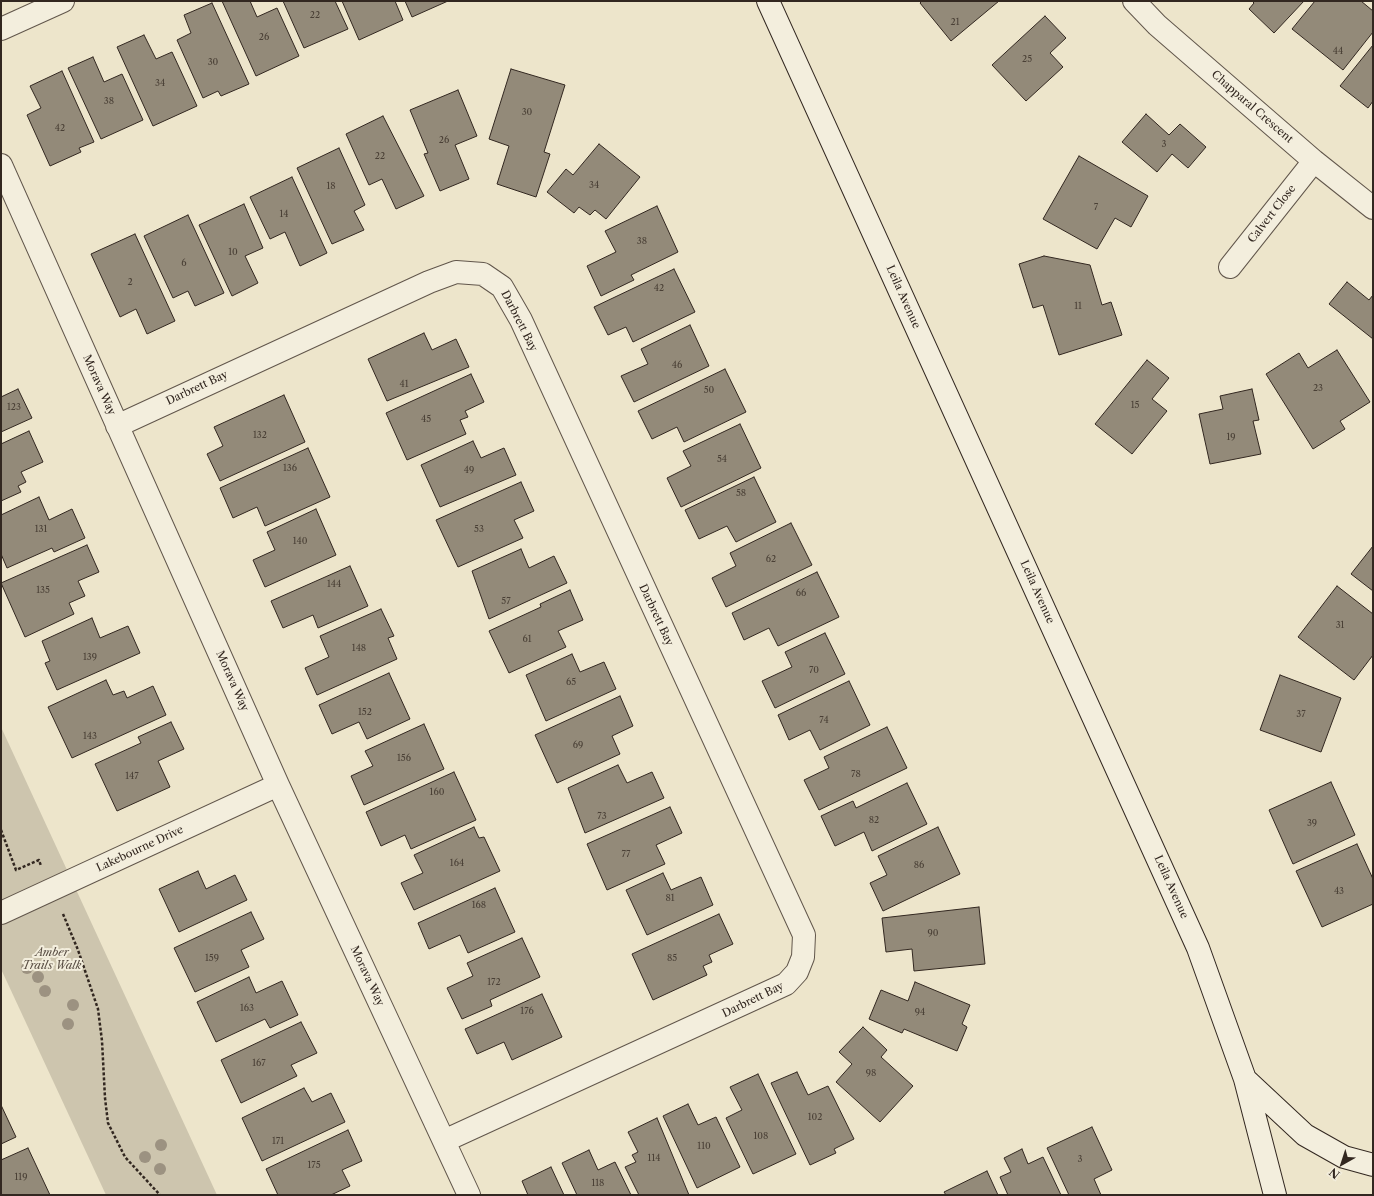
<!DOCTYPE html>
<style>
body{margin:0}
#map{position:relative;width:1374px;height:1196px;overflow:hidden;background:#ede5cb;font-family:"Libre Caslon Text",serif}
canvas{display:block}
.frame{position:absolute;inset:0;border:2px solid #322720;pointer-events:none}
.north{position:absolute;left:1322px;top:1144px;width:40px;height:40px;-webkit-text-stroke:3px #f3eedd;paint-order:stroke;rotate:219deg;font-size:11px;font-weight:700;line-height:16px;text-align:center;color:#322720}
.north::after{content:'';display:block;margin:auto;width:14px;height:18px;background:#322720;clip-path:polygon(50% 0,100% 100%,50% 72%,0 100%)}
</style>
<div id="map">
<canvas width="1374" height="1196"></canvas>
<div class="frame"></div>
<div class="north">N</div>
</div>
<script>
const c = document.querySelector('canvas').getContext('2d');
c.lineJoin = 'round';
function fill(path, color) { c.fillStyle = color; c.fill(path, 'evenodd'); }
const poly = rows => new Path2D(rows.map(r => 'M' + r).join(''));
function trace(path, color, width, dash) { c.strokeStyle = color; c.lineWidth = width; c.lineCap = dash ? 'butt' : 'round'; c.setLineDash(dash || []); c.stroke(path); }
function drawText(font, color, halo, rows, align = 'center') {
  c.font = font + ' "Libre Caslon Text",serif'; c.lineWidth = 4; c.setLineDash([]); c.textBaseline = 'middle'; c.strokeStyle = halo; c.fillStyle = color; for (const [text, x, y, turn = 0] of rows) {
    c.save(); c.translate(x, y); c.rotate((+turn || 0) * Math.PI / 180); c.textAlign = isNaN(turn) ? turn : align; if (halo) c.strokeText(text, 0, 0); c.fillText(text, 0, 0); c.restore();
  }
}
fill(poly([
 [1,727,217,1195,106,1195,1,969]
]), '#cdc5ae');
const building = poly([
 [222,1,250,1,257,17,277,8,299,56,256,76,222,1],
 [283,1,335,1,348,29,304,48,283,1],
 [342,1,395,1,403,20,359,40,342,1],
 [405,1,448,1,412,17,405,1],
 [922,1,999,1,951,41,920,3,922,1],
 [1252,1,1304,1,1274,33,1249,9,1254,3,1252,1],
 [1315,1,1361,1,1373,11,1373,32,1343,70,1292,29,1315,1],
 [212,3,249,84,221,96,218,91,203,98,177,40,191,33,184,15,212,3],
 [1045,16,1066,38,1050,53,1063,67,1026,101,992,65,1045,16],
 [144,35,156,59,172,52,197,106,153,126,117,47,144,35],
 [1373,45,1373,101,1368,108,1340,86,1373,45],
 [93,57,104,82,122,74,143,120,101,139,68,68,93,57],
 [511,69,565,85,544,152,550,154,536,197,497,184,509,146,489,139,511,69],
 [62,71,94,142,79,148,81,152,50,166,27,115,41,108,30,86,62,71],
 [458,90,477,136,455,145,469,179,440,191,424,154,428,153,410,110,458,90],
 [1146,114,1169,135,1180,124,1206,147,1188,168,1172,154,1157,172,1122,142,1146,114],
 [383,116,424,196,396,209,382,179,369,185,346,134,383,116],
 [599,144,640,177,606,219,595,210,590,215,579,207,574,213,547,192,566,169,573,175,599,144],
 [339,148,365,205,354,211,364,230,332,244,297,168,339,148],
 [1079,156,1148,196,1131,227,1115,218,1097,249,1043,219,1079,156],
 [292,177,327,253,300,266,285,232,270,239,250,197,292,177],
 [244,204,263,248,245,256,258,283,232,296,199,225,244,204],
 [657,206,678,252,631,275,634,280,601,296,587,266,616,252,605,231,657,206],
 [188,215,224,293,195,306,188,291,173,298,144,236,188,215],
 [135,234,175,321,147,334,136,309,120,317,91,254,135,234],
 [1044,256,1090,265,1102,305,1111,302,1122,335,1059,355,1043,305,1033,308,1019,264,1044,256],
 [674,269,695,312,633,342,626,327,608,335,594,307,674,269],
 [1347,282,1369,300,1373,295,1373,339,1329,304,1347,282],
 [690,325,709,366,634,402,621,376,648,364,641,349,690,325],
 [424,333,432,350,456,339,469,367,387,401,368,359,424,333],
 [1337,350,1370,402,1340,421,1345,429,1313,449,1266,374,1299,353,1308,368,1337,350],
 [1147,360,1169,378,1152,399,1167,411,1132,454,1095,424,1147,360],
 [725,369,746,412,684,442,677,427,652,439,638,411,725,369],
 [471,374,484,402,465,411,468,417,460,420,466,434,407,460,386,413,471,374],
 [18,389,32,418,1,432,1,397,18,389],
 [1252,389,1259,420,1253,421,1261,454,1210,464,1199,414,1223,409,1220,396,1252,389],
 [284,395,305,442,220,481,207,454,223,446,214,427,284,395],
 [740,424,761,468,681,507,667,478,691,466,683,451,740,424],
 [29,431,43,462,21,472,26,482,18,486,21,492,1,501,1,444,29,431],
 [473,441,481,458,504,448,516,475,440,507,421,465,473,441],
 [308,448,330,497,265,526,257,507,233,518,220,488,308,448],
 [754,477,776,522,736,542,727,526,699,539,685,510,754,477],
 [521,482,534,511,514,520,523,538,458,567,436,520,521,482],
 [39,497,49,520,72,509,85,538,54,552,52,548,7,568,1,554,1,515,39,497],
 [316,509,336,555,265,587,253,560,275,550,267,532,316,509],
 [791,523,812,565,726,607,712,578,736,566,730,553,791,523],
 [87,545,99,572,78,581,85,596,69,603,74,614,25,637,1,583,87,545],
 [1373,546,1373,591,1351,574,1373,546],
 [521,549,529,568,554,556,567,583,489,619,472,571,521,549],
 [350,566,368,606,318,628,313,615,283,628,271,601,350,566],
 [817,572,839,617,778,646,769,628,744,640,732,613,817,572],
 [1337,586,1373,614,1373,655,1354,680,1298,637,1337,586],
 [570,590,583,620,558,631,566,647,509,673,489,631,541,607,540,604,570,590],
 [381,609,394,636,388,638,397,659,317,695,305,668,329,657,320,636,381,609],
 [92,618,100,638,128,626,140,653,57,690,45,663,50,661,42,641,92,618],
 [825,633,845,674,775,708,762,681,792,667,785,652,825,633],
 [572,654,580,672,604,662,616,689,546,721,526,675,572,654],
 [389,673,410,719,367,739,359,722,332,734,319,705,389,673],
 [1280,675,1341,698,1321,752,1260,730,1280,675],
 [106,680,113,695,124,691,127,698,153,686,166,715,72,758,48,707,106,680],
 [849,681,870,725,820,750,810,730,789,740,778,715,849,681],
 [620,696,633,726,612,736,620,754,557,783,535,735,620,696],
 [171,722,184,749,158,761,170,787,117,811,95,764,141,743,138,737,171,722],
 [424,724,444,769,364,805,351,776,373,766,365,751,424,724],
 [887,727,907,768,819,810,804,780,829,768,824,757,887,727],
 [618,765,627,783,652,772,664,798,585,833,568,788,618,765],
 [454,772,476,820,411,849,405,835,381,846,366,812,454,772],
 [1331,782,1355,835,1293,864,1269,810,1331,782],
 [907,783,927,824,872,851,864,832,835,846,821,816,853,801,856,808,907,783],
 [670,807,682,833,656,845,665,864,607,890,587,844,670,807],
 [474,827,479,838,484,837,500,871,414,910,401,883,423,873,414,855,474,827],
 [938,827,960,874,883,911,870,883,887,875,878,856,938,827],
 [1357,844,1373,879,1373,904,1322,927,1296,871,1357,844],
 [198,871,206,889,235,875,247,900,179,932,159,889,198,871],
 [663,873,671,890,701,877,713,905,647,935,626,890,663,873],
 [495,888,515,932,468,953,460,935,429,949,418,923,495,888],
 [979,907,985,964,914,971,912,949,886,952,882,918,979,907],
 [251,912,264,939,241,950,249,967,195,992,174,948,251,912],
 [719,914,733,944,709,955,712,962,703,966,707,975,653,1000,632,954,719,914],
 [522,938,540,977,490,1000,492,1006,462,1019,447,988,473,976,467,963,522,938],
 [249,977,256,993,282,981,298,1015,270,1028,265,1019,216,1042,197,1002,249,977],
 [915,982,970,1005,962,1024,967,1027,957,1051,904,1029,902,1033,869,1019,881,990,908,1001,915,982],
 [542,994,562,1037,512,1060,504,1042,477,1054,465,1029,542,994],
 [301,1022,317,1053,291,1065,297,1076,241,1103,221,1060,301,1022],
 [863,1027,887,1050,881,1057,913,1086,880,1122,836,1082,852,1064,839,1052,863,1027],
 [797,1072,808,1095,828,1086,854,1139,834,1149,836,1153,810,1165,771,1083,797,1072],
 [758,1074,796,1154,753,1174,726,1118,742,1110,730,1087,758,1074],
 [304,1088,312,1102,331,1093,345,1122,262,1161,242,1118,304,1088],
 [688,1104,698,1125,716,1117,740,1167,697,1188,663,1116,688,1104],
 [1,1105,16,1137,1,1144,1,1105],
 [657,1118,689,1195,639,1195,625,1167,636,1162,632,1155,638,1152,628,1132,657,1118],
 [1092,1127,1112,1170,1094,1179,1101,1195,1069,1195,1047,1148,1092,1127],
 [348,1130,362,1161,342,1170,350,1186,331,1195,278,1195,266,1169,348,1130],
 [28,1148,50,1195,1,1195,1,1160,28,1148],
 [1022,1149,1028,1164,1043,1157,1061,1195,1008,1195,1000,1177,1011,1172,1004,1158,1022,1149],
 [589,1150,598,1170,615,1162,631,1195,577,1195,562,1163,589,1150],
 [551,1167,564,1195,528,1195,522,1181,551,1167],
 [987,1171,998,1195,946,1195,944,1192,987,1171]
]);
fill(building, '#938a79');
trace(building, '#322720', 1);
const street = poly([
 [1134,1,1157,25,1314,161,1373,208],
 [1,29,63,1],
 [1,165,278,785,469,1195],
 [1230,267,1314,161],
 [117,426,429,282,456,272,483,274,502,287,521,320,804,935,803,957,797,972,786,984,444,1141],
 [1,913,278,785]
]);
const secondary = poly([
 [768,1,1198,948,1245,1079,1275,1195],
 [1245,1079,1305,1135,1344,1157,1373,1165]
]);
trace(street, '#61564b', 24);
trace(secondary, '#322720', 24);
trace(poly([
 [1,830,16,870,39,860,41,866],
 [63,914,78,950,98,1009,102,1041,105,1098,108,1123,125,1157,160,1195]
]), '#322720', 2.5, [3, 2]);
trace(street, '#f3eedd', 22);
trace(secondary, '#f3eedd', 22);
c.fillStyle = '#9c9281';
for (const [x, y] of [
 [27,968],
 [38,977],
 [45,991],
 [73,1005],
 [68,1024],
 [161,1145],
 [145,1157],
 [160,1169]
]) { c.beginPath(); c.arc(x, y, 6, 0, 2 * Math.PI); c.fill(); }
drawText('9px', '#4a4036', null, [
 ["22",315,15],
 ["21",955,22],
 ["26",264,37],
 ["44",1338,51],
 ["25",1027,59],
 ["30",213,62],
 ["34",160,83],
 ["38",109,101],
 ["30",527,112],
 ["42",60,128],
 ["26",444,140],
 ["3",1164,144],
 ["22",380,156],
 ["34",594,185],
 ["18",331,186],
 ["7",1096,207],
 ["14",284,214],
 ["38",642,241],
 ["10",233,252],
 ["6",184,263],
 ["2",130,282],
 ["42",659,288],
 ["11",1078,306],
 ["46",677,365],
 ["41",404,384],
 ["23",1318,388],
 ["50",709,390],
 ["15",1135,405],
 ["123",14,407],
 ["45",426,419],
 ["132",260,435],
 ["19",1231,437],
 ["54",722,459],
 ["136",290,468],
 ["49",469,470],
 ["58",741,493],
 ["131",41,529],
 ["53",479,529],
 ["140",300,541],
 ["62",771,559],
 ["144",334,584],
 ["135",43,590],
 ["66",801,593],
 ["57",506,601],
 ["31",1340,625],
 ["61",527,639],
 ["148",359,648],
 ["139",90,657],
 ["70",814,670],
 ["65",571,682],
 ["152",365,712],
 ["37",1301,714],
 ["74",824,720],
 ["143",90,736],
 ["69",578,745],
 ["156",404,758],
 ["78",856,774],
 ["147",132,776],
 ["160",437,792],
 ["73",602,816],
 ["82",874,820],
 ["39",1312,823],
 ["77",626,854],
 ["164",457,863],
 ["86",919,865],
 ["43",1339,891],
 ["81",670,898],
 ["168",479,905],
 ["90",933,933],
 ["159",212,958],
 ["85",672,958],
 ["172",494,982],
 ["163",247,1008],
 ["176",527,1011],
 ["94",920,1012],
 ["167",259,1063],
 ["98",871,1073],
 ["102",815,1117],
 ["108",761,1136],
 ["171",278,1141],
 ["110",704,1146],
 ["114",654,1158],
 ["3",1080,1159],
 ["175",314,1165],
 ["119",21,1177],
 ["118",598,1183]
]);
drawText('11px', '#322720', '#f3eedd', [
 ["Chapparal Crescent",1252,107,41],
 ["Calvert Close",1272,214,-52],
 ["Leila Avenue",903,297,66],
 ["Darbrett Bay",519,321,63],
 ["Morava Way",99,385,66],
 ["Darbrett Bay",197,388,-25],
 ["Leila Avenue",1037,592,66],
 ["Darbrett Bay",656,615,65],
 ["Morava Way",232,681,66],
 ["Lakebourne Drive",140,849,-25],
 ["Leila Avenue",1171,887,66],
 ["Morava Way",367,976,65],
 ["Darbrett Bay",753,1000,-26]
]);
drawText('italic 11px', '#594e44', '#f3eedd', [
 ["Amber",52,953],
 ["Trails Walk",52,966]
]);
</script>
